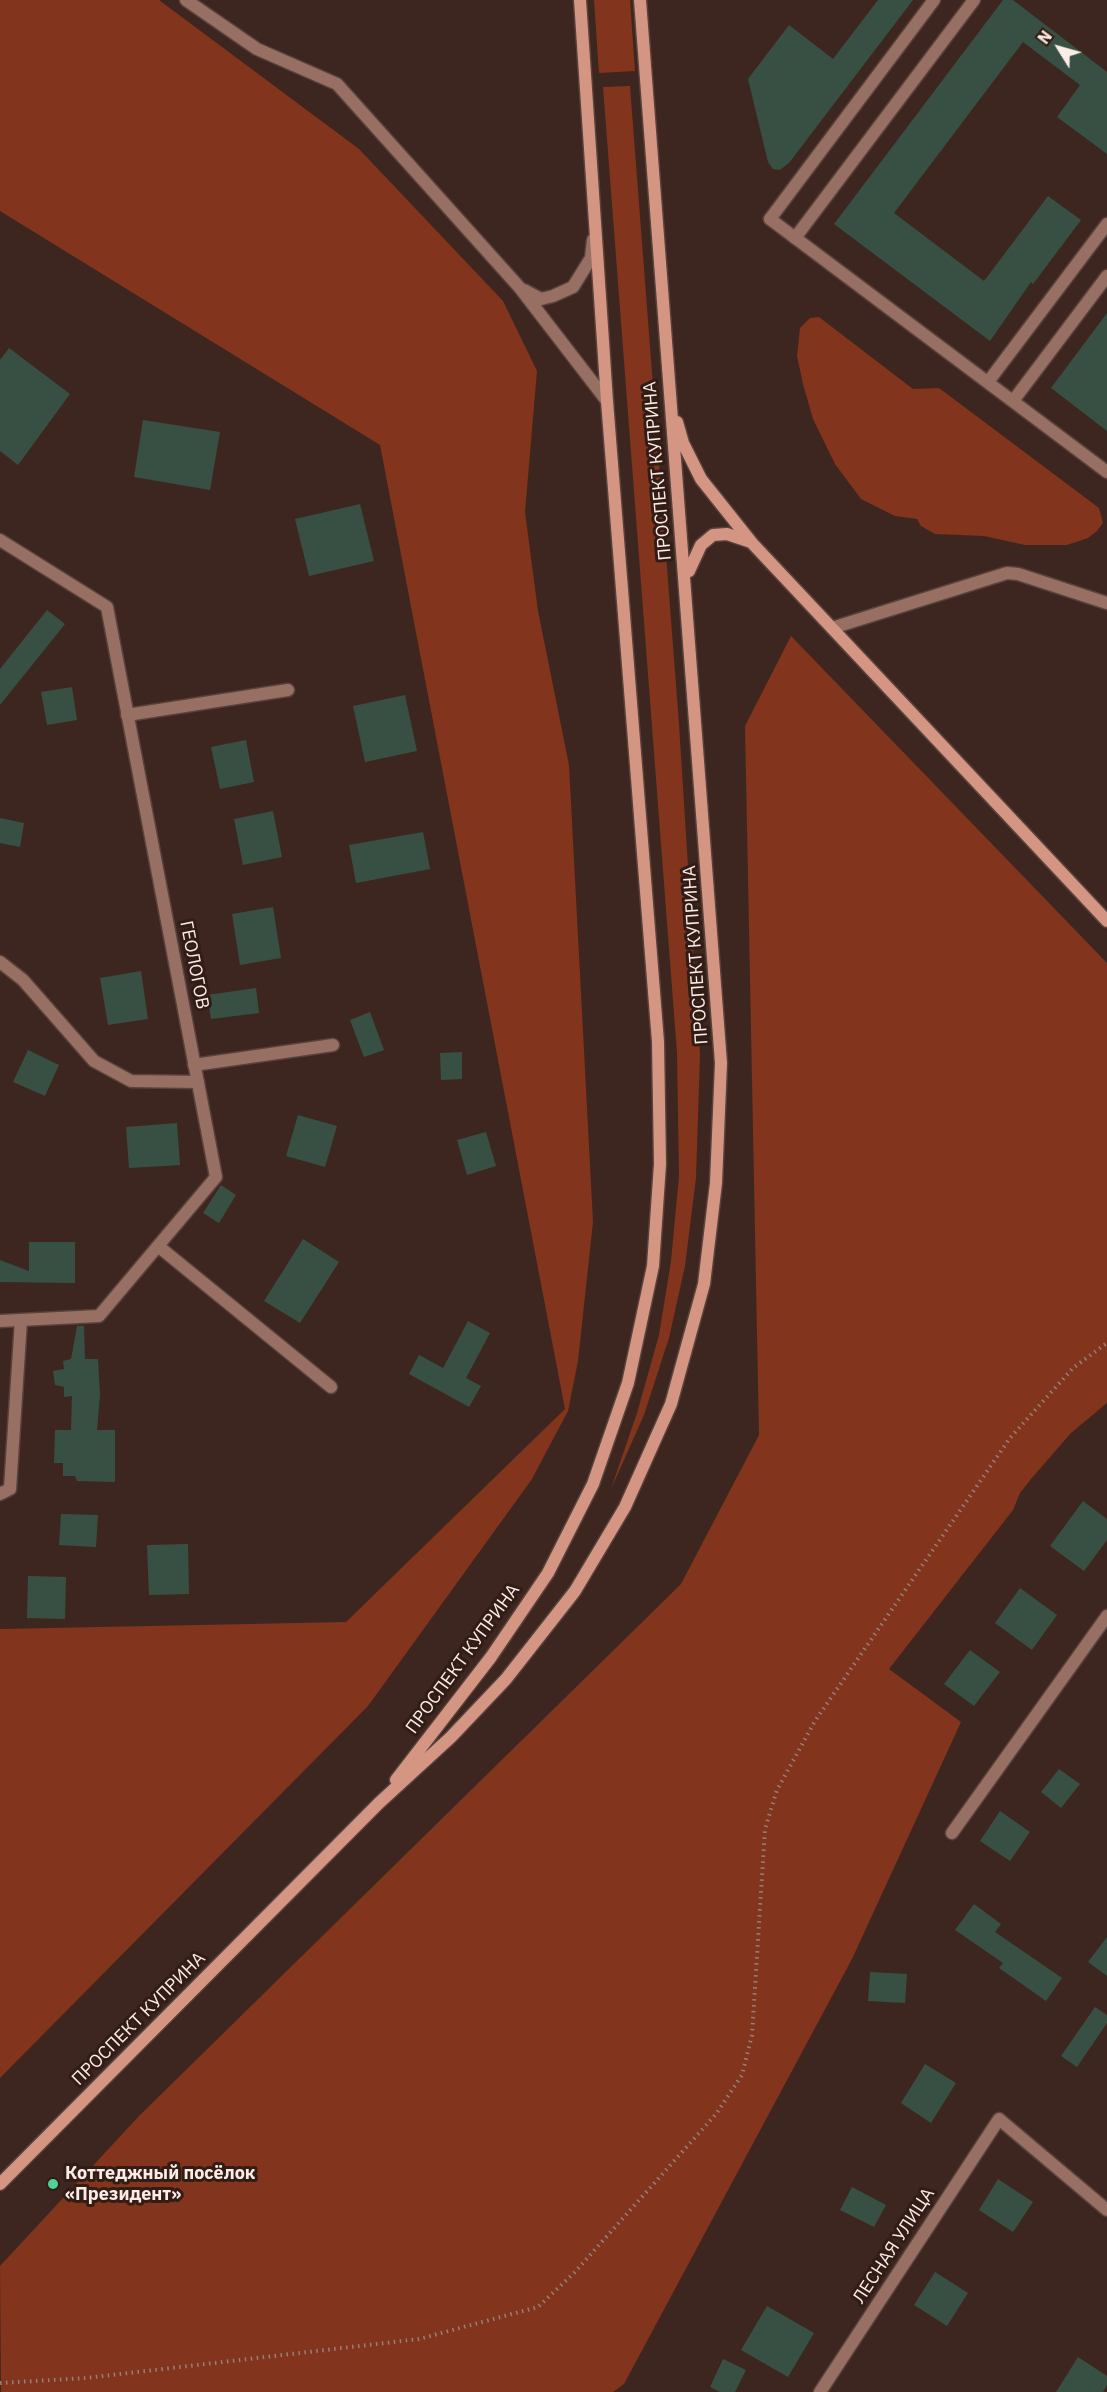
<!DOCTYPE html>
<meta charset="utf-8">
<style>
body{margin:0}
#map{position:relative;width:1107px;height:2392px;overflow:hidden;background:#3d261f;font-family:"IBM Plex Sans",sans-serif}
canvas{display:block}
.north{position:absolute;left:1029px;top:18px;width:60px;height:60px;-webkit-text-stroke:4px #321c16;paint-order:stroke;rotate:307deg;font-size:16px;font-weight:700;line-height:24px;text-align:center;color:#fcece7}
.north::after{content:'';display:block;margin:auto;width:21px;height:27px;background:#fcece7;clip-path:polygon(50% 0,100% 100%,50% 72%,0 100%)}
</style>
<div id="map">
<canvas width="1107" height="2392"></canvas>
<div class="north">N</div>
</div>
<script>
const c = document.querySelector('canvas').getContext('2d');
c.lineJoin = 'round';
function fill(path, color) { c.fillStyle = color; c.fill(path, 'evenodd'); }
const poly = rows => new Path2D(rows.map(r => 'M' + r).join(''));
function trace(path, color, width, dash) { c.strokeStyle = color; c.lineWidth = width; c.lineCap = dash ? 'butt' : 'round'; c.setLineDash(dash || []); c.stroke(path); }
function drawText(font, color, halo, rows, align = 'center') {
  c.font = font + ' "IBM Plex Sans",sans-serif'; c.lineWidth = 6; c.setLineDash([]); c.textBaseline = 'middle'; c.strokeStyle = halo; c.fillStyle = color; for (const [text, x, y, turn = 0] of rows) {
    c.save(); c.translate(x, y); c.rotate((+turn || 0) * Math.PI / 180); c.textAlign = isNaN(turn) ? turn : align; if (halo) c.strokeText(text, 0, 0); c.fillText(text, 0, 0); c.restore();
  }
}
fill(poly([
 [0,0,159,0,359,149,503,301,537,371,525,512,538,611,569,765,593,1222,578,1361,568,1411,532,1479,368,1706,0,2078,0,1629,346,1622,565,1409,380,445,0,211],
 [594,0,630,0,635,71,599,73],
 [630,86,679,724,700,1055,696,1178,685,1266,669,1338,644,1415,611,1489,637,1413,659,1335,671,1261,679,1176,677,1053,603,87],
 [819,317,913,389,939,388,1099,508,1103,523,1097,531,1088,538,1067,545,1025,545,984,536,935,534,921,526,917,519,895,516,861,499,835,464,813,419,803,384,797,356,800,328,810,318],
 [791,636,1107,963,1107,1403,1071,1433,1031,1479,1020,1493,1013,1510,889,1669,961,1722,852,1959,624,2384,613,2392,1,2392,0,2266,139,2116,681,1584,759,1435,745,726]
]), '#82341c');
fill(poly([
 [878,0,913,0,789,163,780,170,773,169,768,162,748,79,789,25,833,59],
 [1003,0,1013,0,1107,72,1107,154,1057,117,1080,85,1023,42,894,213,984,281,1048,196,1081,220,1033,284,1031,282,990,341,834,224],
 [1107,313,1107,431,1051,388],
 [9,348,70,394,18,465,0,451,0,360],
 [143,420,220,432,210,490,134,477],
 [360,504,374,561,309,576,295,519],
 [47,610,65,624,0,705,0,669],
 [72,687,77,720,47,725,41,692],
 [405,695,417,751,365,762,353,706],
 [246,740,254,782,220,789,211,747],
 [273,811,282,857,243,865,234,819],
 [0,818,24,823,20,847,0,843],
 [423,832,430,869,356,883,349,845],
 [273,907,281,958,240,965,232,914],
 [141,971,148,1019,108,1025,100,978],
 [256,988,259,1013,211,1019,207,995],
 [370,1012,384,1050,364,1057,350,1020],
 [28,1050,59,1065,45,1096,13,1082],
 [462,1052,462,1079,441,1080,440,1053],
 [298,1115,337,1126,325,1167,286,1156],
 [177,1123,180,1165,129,1168,126,1127],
 [486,1132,496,1166,467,1175,457,1140],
 [221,1185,236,1195,219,1223,203,1213],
 [303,1239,339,1262,300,1323,264,1301],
 [29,1242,75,1242,75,1283,0,1282,0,1260,29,1271],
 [468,1321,490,1333,466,1378,481,1386,469,1407,409,1374,419,1355,443,1368],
 [77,1326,84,1326,85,1359,98,1359,100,1395,97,1430,115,1430,115,1482,77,1481,75,1476,63,1476,63,1463,54,1463,55,1430,71,1430,72,1396,64,1397,64,1387,55,1385,53,1371,64,1369,63,1361,71,1359],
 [1083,1501,1107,1519,1107,1540,1084,1571,1050,1546],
 [61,1514,98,1515,96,1547,59,1545],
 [188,1544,189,1594,149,1595,147,1545],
 [28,1576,66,1577,65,1619,27,1618],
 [1020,1588,1057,1615,1032,1650,995,1623],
 [970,1650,1000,1672,974,1706,944,1684],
 [1059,1769,1080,1784,1061,1808,1041,1792],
 [1000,1811,1030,1832,1010,1861,980,1841],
 [974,1904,1001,1924,995,1932,1062,1978,1046,2001,999,1968,1003,1963,955,1930],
 [1107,1937,1107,1976,1088,1962],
 [870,1972,907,1974,905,2003,868,2001],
 [1095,2007,1107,2015,1107,2023,1077,2067,1061,2056],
 [925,2064,956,2083,931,2123,901,2103],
 [998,2179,1033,2202,1013,2232,979,2210],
 [852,2187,886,2205,874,2227,840,2210],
 [935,2272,968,2293,947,2326,914,2305],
 [767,2306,814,2333,788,2377,741,2350],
 [1078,2357,1107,2376,1107,2385,1103,2392,1056,2392],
 [723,2359,746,2370,735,2392,720,2392,710,2387]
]), '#385043');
const lane = poly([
 [186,0,257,49,337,84,520,288,607,401],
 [770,219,934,0],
 [795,238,974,0],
 [524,290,541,299,553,296,573,287,591,258,593,240],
 [988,382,1107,224],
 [1013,401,1107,276],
 [127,715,288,690],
 [0,962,23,980,94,1061,131,1081,198,1082],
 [194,1065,333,1045],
 [158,1246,331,1387],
 [0,1494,10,1489,21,1320],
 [952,1833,1107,1616]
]);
const street = poly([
 [770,219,1107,472],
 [0,540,107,607,216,1177,99,1316,0,1321],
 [832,628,1007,573,1018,574,1107,603],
 [820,2392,999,2119,1107,2210]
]);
const secondary = poly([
 [677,422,683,443,701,479,752,543,1107,921],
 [689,571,701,545,713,535,727,534,751,542],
 [396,1780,491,1657,548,1573,593,1484,628,1383,653,1266,660,1164,658,1042,607,401,580,0],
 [0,2184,379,1803,451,1737,506,1679,575,1591,625,1507,671,1404,704,1284,716,1183,721,1063,640,0]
]);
trace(lane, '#58423b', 15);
trace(street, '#58423b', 15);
trace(secondary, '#58423b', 15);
trace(poly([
 [0,2383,86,2378,419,2339,538,2307,574,2273,716,2114,742,2075,752,2035,765,1829,777,1790,815,1721,1010,1438,1073,1368,1107,1343]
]), '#95817b', 4, [1.5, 4.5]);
trace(lane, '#977063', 12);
trace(street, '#977063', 12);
trace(secondary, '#d49582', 12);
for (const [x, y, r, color] of [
 [53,2184,6,"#4dd39a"]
]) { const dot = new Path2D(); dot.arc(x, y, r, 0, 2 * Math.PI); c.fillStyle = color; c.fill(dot); trace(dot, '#321c16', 2); }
drawText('18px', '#fcece7', '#321c16', [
 ["ПРОСПЕКТ КУПРИНА",658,471,-95],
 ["ПРОСПЕКТ КУПРИНА",696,955,-94],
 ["ГЕОЛОГОВ",194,965,79],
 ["ПРОСПЕКТ КУПРИНА",463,1659,-54],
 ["ПРОСПЕКТ КУПРИНА",139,2019,-45],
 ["ЛЕСНАЯ УЛИЦА",894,2246,-57]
]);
drawText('bold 18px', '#fcece7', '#321c16', [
 ["Коттеджный посёлок",65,2174],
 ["«Президент»",65,2195]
], 'left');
</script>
